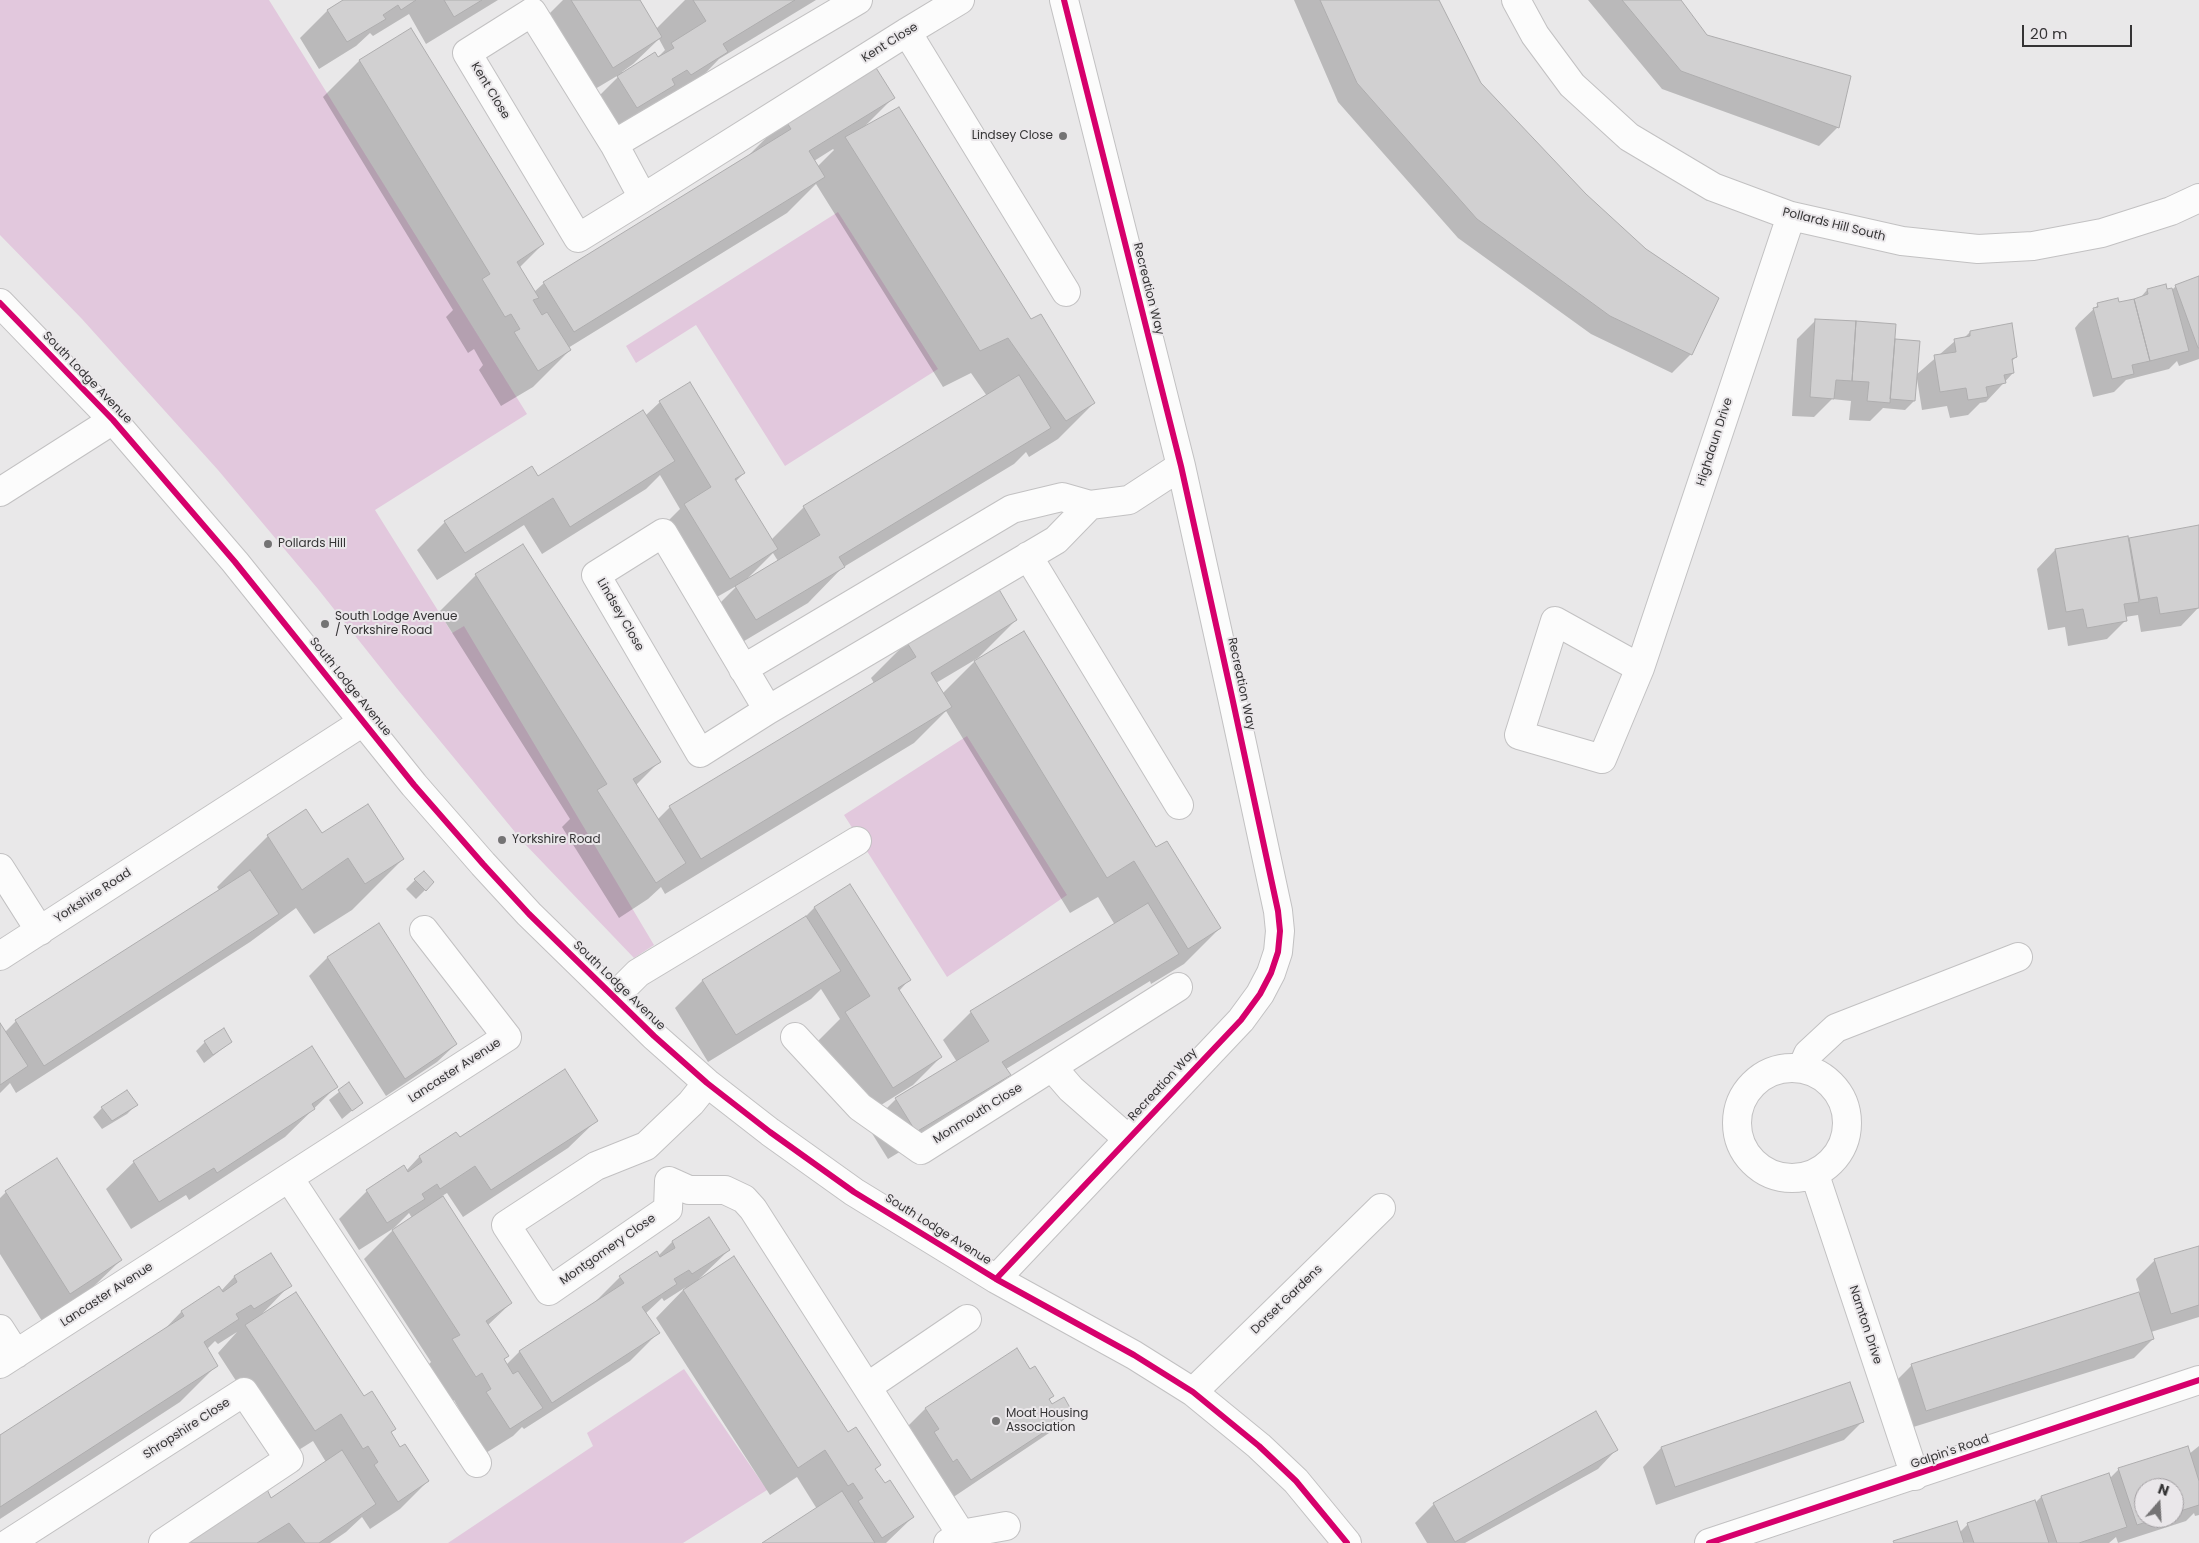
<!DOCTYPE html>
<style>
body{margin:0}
#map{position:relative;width:2199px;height:1543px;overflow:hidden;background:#e9e8e9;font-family:Poppins,sans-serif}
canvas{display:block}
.north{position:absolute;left:2134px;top:1478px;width:50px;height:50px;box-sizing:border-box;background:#eae7ea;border:1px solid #a29fa2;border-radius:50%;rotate:19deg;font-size:14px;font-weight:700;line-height:20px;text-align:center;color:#353435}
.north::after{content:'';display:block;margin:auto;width:18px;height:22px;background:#747374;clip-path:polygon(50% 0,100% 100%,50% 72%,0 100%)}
.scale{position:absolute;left:2022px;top:25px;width:110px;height:22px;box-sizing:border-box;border:2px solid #353435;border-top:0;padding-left:6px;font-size:15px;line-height:18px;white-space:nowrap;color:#353435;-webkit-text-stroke:4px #eae7ea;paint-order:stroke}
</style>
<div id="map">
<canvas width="2199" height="1543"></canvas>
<div class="north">N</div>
<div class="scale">20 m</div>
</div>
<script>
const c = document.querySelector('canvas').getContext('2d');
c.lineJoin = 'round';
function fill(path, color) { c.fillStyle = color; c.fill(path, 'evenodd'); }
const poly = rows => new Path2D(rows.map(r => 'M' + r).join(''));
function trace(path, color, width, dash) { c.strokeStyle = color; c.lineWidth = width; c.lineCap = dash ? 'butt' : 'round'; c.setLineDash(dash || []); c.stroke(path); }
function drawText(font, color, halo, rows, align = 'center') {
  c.font = font + ' Poppins,sans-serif'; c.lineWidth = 4; c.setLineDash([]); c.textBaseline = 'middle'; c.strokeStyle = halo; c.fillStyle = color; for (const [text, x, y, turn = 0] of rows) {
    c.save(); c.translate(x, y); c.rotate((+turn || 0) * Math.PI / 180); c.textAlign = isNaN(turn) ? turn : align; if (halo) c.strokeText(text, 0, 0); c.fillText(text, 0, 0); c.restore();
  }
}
fill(poly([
 [0,0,269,0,527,414,375,510,452,633,464,626,654,945,634,958,524,843,399,691,318,589,218,470,82,319,0,235],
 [838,212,938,369,785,466,696,325,636,363,626,346],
 [967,736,1067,895,947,977,844,815],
 [684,1369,767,1490,683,1543,448,1543,593,1446,587,1433]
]), '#e2c8dd');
fill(poly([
 [345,0,498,0,426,44,409,14,373,36,370,33,356,46,319,69,300,38,328,10],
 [563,0,638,0,656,29,685,0,816,0,719,59,690,89,600,144,582,113,622,73,585,95,540,23],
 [659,39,665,50,658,57,623,74,622,72,633,64],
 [1294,0,1438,0,1480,84,1691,354,1672,373,1591,334,1458,238,1338,102],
 [1588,0,1679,0,1706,36,1838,127,1819,146,1662,89],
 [410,30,543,244,519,268,534,292,544,283,749,155,785,119,893,98,865,126,1031,321,1094,403,1058,439,1029,457,1026,452,1014,464,842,568,808,603,719,656,700,623,738,585,701,606,656,533,680,509,660,475,646,489,542,554,524,525,437,580,417,550,445,522,538,478,645,416,660,402,744,473,735,482,771,540,804,507,987,396,971,373,943,387,816,184,787,213,568,348,570,350,533,387,501,406,479,370,483,365,474,349,468,353,446,317,453,310,323,97,359,61],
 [833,149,834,150,817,167,814,161],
 [773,553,778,561,747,579],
 [2199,278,2199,359,2179,366,2177,361,2169,369,2126,380,2114,392,2093,397,2075,328,2079,323,2098,305,2118,303,2140,298,2147,290,2172,290,2176,286],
 [1816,320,1894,343,1896,341,1916,375,1955,341,1963,339,1970,332,2016,357,2011,362,2013,373,1986,402,1980,403,1968,415,1950,418,1947,406,1922,410,1917,379,1914,401,1905,410,1883,408,1870,421,1849,420,1851,401,1832,399,1814,417,1792,416,1797,339],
 [2199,527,2199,607,2181,626,2141,632,2138,615,2125,617,2126,620,2107,639,2068,646,2065,627,2048,630,2037,569,2055,550,2127,541,2129,539],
 [523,545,659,762,636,785,657,820,670,807,874,683,871,678,907,642,1016,620,978,658,936,683,942,694,976,660,1156,849,1220,928,1184,964,1151,984,1150,981,1006,1069,1009,1075,981,1103,888,1159,868,1127,896,1099,957,1062,943,1040,971,1012,1115,925,1098,897,1070,913,946,711,914,743,665,894,661,887,648,899,619,918,562,827,570,819,439,612,476,575],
 [321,835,403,859,352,910,314,934,296,908,250,942,16,1093,10,1083,0,1093,0,1025,5,1032,16,1021,219,890,217,887,268,836],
 [415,880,433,882,416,899,406,889],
 [849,886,909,980,899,991,941,1057,913,1085,865,1115,818,1041,840,1019,821,989,811,999,708,1062,675,1008,702,981,804,918,814,908],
 [378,925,456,1044,437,1062,386,1096,309,976,327,958],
 [205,1042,231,1042,204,1063,196,1051],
 [349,1084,361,1103,342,1119,329,1100],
 [336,1087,285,1137,189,1200,186,1195,131,1229,106,1189,134,1162],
 [136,1105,127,1114,102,1129,93,1117,102,1108],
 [596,1121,568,1148,463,1217,447,1193,442,1196,511,1303,487,1326,507,1356,503,1360,506,1365,519,1352,592,1305,620,1277,658,1256,672,1242,709,1219,729,1250,699,1279,848,1434,884,1485,913,1517,886,1543,764,1543,817,1509,797,1477,770,1495,656,1318,686,1287,664,1301,662,1298,645,1314,658,1333,630,1361,524,1429,522,1427,513,1436,481,1456,459,1421,463,1416,454,1400,448,1404,425,1368,431,1362,364,1259,394,1229,412,1218,409,1213,394,1228,359,1250,339,1219,367,1191,406,1171,419,1157,456,1134,459,1139],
 [6,1192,121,1260,93,1287,42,1321,0,1254,0,1198],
 [2199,1247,2199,1317,2151,1332,2153,1339,2134,1358,1907,1429,1893,1384,1912,1365,2140,1293,2136,1279,2155,1260],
 [270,1255,290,1285,261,1315,364,1397,395,1429,390,1433,400,1449,428,1481,400,1509,370,1529,362,1517,346,1532,330,1543,181,1543,270,1499,326,1462,313,1441,286,1458,218,1353,237,1332,218,1344,215,1341,207,1349,217,1365,180,1402,0,1519,0,1436,161,1333,181,1312,218,1288,221,1291,234,1277],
 [1016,1350,1030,1371,1053,1396,1049,1400,1052,1406,1071,1412,1052,1431,952,1498,907,1427,925,1409],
 [1850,1383,1863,1421,1844,1440,1656,1505,1643,1467,1661,1448],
 [2199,1446,2199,1515,2195,1516,2194,1513,2186,1521,2118,1543,2116,1537,2109,1543,1893,1543,1959,1533,1968,1524,2035,1503,2041,1497,2108,1475,2109,1479,2119,1469,2189,1454],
 [2144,1488,2174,1488,2174,1518,2144,1518],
 [1616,1450,1598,1469,1465,1543,1427,1543,1415,1523,1434,1504]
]), '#0003');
const building = poly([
 [343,0,416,0,401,10,398,5,383,15,386,19,347,42,327,10,343,0],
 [444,0,482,0,454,17,444,0],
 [571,0,640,0,662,37,613,68,571,0],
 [693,0,795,0,723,44,728,52,691,75,687,70,672,79,675,85,637,108,617,76,655,52,658,57,674,48,671,43,706,21,693,0],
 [1320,0,1439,0,1481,83,1586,194,1646,249,1719,298,1692,355,1610,316,1477,219,1357,83,1320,0],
 [1622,0,1681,0,1707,35,1851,76,1839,128,1681,71,1622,0],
 [411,28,544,244,517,262,539,298,533,300,542,315,547,312,571,350,538,371,514,332,520,329,511,314,505,317,482,279,490,274,359,60,411,28],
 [873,63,895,98,809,151,825,177,574,332,543,282,791,129,784,118,873,63],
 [899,107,1031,319,1041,314,1095,403,1066,421,1008,338,980,351,845,137,899,107],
 [2199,276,2199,348,2198,348,2175,285,2199,276],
 [2166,284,2167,289,2172,288,2189,351,2150,361,2134,299,2148,294,2147,289,2166,284],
 [2118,298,2119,302,2134,299,2150,361,2132,365,2134,374,2112,379,2093,308,2098,307,2097,303,2118,298],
 [1815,319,1856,321,1852,381,1836,380,1834,399,1810,397,1815,319],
 [1856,321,1896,324,1890,403,1867,401,1869,382,1852,381,1856,321],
 [2012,323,2017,357,2012,359,2014,373,2004,375,2006,383,1986,387,1988,397,1968,400,1966,388,1940,392,1934,355,1956,352,1954,339,1970,336,1970,331,2012,323],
 [1895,339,1920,341,1915,401,1890,399,1895,339],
 [1019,375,1051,428,839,557,845,567,756,620,735,586,820,535,803,506,1019,375],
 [690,382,745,473,735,479,778,549,730,579,684,504,711,487,659,401,690,382],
 [643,410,675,461,570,527,553,498,465,553,444,521,532,466,538,476,643,410],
 [2199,525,2199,608,2160,614,2157,597,2140,600,2129,538,2199,525],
 [2128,536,2139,602,2124,604,2127,621,2087,628,2083,609,2066,612,2055,549,2128,536],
 [523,544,661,762,633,779,686,863,656,883,597,790,607,784,475,574,523,544],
 [997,586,1017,620,931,673,952,707,701,859,669,806,916,657,906,641,997,586],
 [1024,631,1156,847,1167,841,1221,928,1188,949,1134,861,1107,878,974,661,1024,631],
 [368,804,404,859,365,884,348,858,302,890,267,835,306,809,322,833,368,804],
 [250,870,279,914,44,1066,15,1020,250,870],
 [424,871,434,882,426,891,414,879,424,871],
 [850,884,911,980,898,988,942,1057,893,1088,845,1012,870,996,814,907,850,884],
 [1148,903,1179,954,1002,1062,1011,1075,916,1132,895,1098,989,1041,970,1011,1148,903],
 [806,916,841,971,736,1035,702,980,806,916],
 [379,923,457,1044,405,1079,327,957,379,923],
 [0,1023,28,1066,0,1085,0,1023],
 [224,1028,232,1042,213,1055,204,1041,224,1028],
 [312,1046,338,1087,312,1104,315,1109,217,1173,214,1168,159,1202,133,1161,312,1046],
 [565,1069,598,1121,491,1190,475,1166,440,1189,437,1184,422,1194,425,1199,387,1223,366,1190,404,1165,408,1172,422,1162,419,1156,456,1132,460,1137,565,1069],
 [349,1082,363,1103,352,1111,338,1090,349,1082],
 [127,1090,138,1105,112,1121,101,1107,127,1090],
 [57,1158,122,1260,70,1294,5,1191,57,1158],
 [443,1196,512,1303,486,1321,509,1356,504,1359,513,1374,518,1371,543,1408,510,1429,486,1392,491,1389,482,1373,476,1377,452,1339,460,1335,392,1230,443,1196],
 [709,1217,730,1250,692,1274,689,1270,674,1279,677,1284,642,1307,660,1333,552,1403,519,1351,624,1283,619,1276,657,1251,660,1257,675,1248,672,1241,709,1217],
 [2199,1246,2199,1305,2171,1314,2154,1259,2199,1246],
 [271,1253,292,1286,254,1309,251,1305,236,1314,239,1319,204,1342,218,1366,0,1507,0,1435,184,1316,181,1311,219,1286,223,1292,237,1282,234,1276,271,1253],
 [734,1256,848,1432,856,1427,881,1465,875,1469,885,1483,890,1480,914,1517,882,1538,858,1501,863,1498,853,1483,848,1486,825,1450,798,1468,683,1290,734,1256],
 [296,1292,364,1396,372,1391,396,1429,391,1432,400,1447,405,1444,429,1481,398,1502,374,1465,378,1462,368,1446,363,1449,341,1414,315,1431,245,1325,296,1292],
 [2139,1292,2154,1339,1926,1411,1911,1364,2139,1292],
 [1017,1348,1030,1369,1035,1366,1054,1396,1049,1399,1052,1404,1064,1397,1073,1413,971,1480,957,1459,953,1462,934,1432,939,1429,925,1408,1017,1348],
 [1850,1382,1864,1422,1675,1487,1661,1447,1850,1382],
 [1596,1411,1618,1450,1455,1542,1433,1503,1596,1411],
 [2188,1446,2199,1481,2199,1505,2174,1513,2174,1488,2144,1488,2144,1518,2159,1518,2137,1525,2118,1468,2188,1446],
 [342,1450,376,1504,319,1543,305,1543,289,1523,257,1543,179,1543,266,1487,271,1498,342,1450],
 [2109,1473,2127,1527,2079,1543,2057,1543,2041,1496,2109,1473],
 [842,1491,875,1543,762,1543,842,1491],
 [2035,1500,2049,1543,1974,1543,1967,1523,2035,1500],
 [1957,1521,1964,1543,1894,1543,1893,1541,1957,1521]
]);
fill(building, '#d1d0d1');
trace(building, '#aeadae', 1);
const minor = poly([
 [1516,0,1535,35,1572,85,1629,137,1713,187,1791,216,1902,241,1978,249,2033,246,2102,233,2171,211,2199,198],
 [907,32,1066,292],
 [614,144,858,0],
 [643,198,614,144,532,12,467,53,578,238,643,198,907,32,960,0],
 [0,303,113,420,235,562,414,785,483,864,529,914,654,1036,707,1083,770,1132,854,1192,996,1279,1134,1355,1193,1392,1259,1446,1296,1481,1347,1543],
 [0,492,113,420],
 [1028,556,1179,805],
 [1640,668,1555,621,1519,735,1602,759,1640,668,1791,216],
 [743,669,1012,509,1062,497,1090,505],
 [768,710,663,533,596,575,700,753,768,710,1056,540,1090,505,1129,500,1181,466],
 [0,868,40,931],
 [0,956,363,722],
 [614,997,638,973,857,841],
 [795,1037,860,1107,921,1150,1178,987],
 [1052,1067,1071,1089,1128,1139],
 [1802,1068,1808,1054,1836,1028,2018,957],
 '1737 1123a55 55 0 1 1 110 0a55 55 0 1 1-110 0Z',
 [707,1083,691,1103,646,1146,596,1166,506,1225,549,1291,668,1209,669,1181,689,1190,725,1190,744,1199,753,1209,961,1534],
 [1815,1175,1915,1476],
 [289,1178,477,1463],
 [996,1279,1241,1020,1260,994,1271,973,1278,952,1280,931,1278,911,1232,697,1181,466,1064,0],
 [0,1329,16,1354],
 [0,1364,507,1037,424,930],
 [867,1387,967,1319],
 [1193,1392,1381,1208],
 [9,1543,244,1392,289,1459,163,1543],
 [948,1543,961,1534,1006,1526],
 [1709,1543,2199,1380]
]);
trace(minor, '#c2c1c2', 30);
trace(minor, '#fcfcfc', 28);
trace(poly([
 [0,303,113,420,235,562,414,785,483,864,529,914,654,1036,707,1083,770,1132,854,1192,996,1279,1134,1355,1193,1392,1259,1446,1296,1481,1347,1543],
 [996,1279,1241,1020,1260,994,1271,973,1278,952,1280,931,1278,911,1232,697,1181,466,1064,0],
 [1709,1543,2199,1380]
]), '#d6006c', 6);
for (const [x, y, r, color] of [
 [1063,136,5,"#747374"],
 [268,544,5,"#747374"],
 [325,624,5,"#747374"],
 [502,840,5,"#747374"],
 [996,1421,5,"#747374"]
]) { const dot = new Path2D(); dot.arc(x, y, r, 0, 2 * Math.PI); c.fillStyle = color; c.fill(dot); trace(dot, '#eae7ea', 2); }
drawText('12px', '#353435', '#eae7ea', [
 ["Kent Close",890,43,-32],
 ["Kent Close",490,91,59],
 ["Pollards Hill South",1834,225,14],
 ["Recreation Way",1148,289,76],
 ["South Lodge Avenue",87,378,46],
 ["Highdaun Drive",1715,442,-72],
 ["Lindsey Close",620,615,60],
 ["Recreation Way",1241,684,78],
 ["South Lodge Avenue",350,687,51],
 ["Yorkshire Road",93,896,-33],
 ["South Lodge Avenue",619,986,44],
 ["Lancaster Avenue",455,1071,-33],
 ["Recreation Way",1163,1085,-47],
 ["Monmouth Close",978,1114,-32],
 ["South Lodge Avenue",938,1230,32],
 ["Montgomery Close",608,1250,-35],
 ["Lancaster Avenue",107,1295,-33],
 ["Dorset Gardens",1287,1300,-44],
 ["Namton Drive",1865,1325,72],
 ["Shropshire Close",187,1429,-33],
 ["Galpin's Road",1950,1452,-19]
]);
drawText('12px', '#353435', '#eae7ea', [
 ["Lindsey Close",1053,136,"right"],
 ["Pollards Hill",278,544],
 ["South Lodge Avenue",335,617],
 ["/ Yorkshire Road",335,631],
 ["Yorkshire Road",512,840],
 ["Moat Housing",1006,1414],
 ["Association",1006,1428]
], 'left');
</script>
